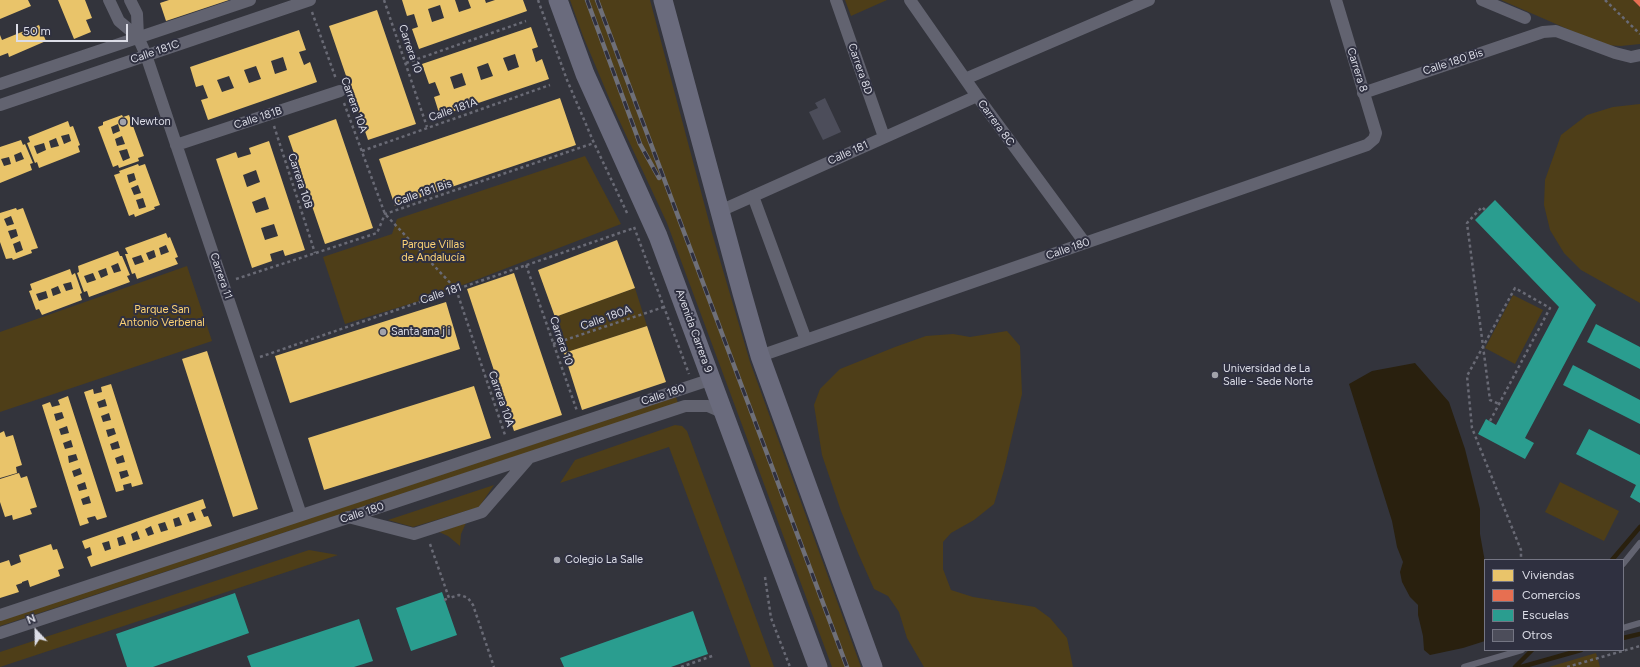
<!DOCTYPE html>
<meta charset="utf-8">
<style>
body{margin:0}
#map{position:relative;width:1640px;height:667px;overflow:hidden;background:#33343c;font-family:Figtree,sans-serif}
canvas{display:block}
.legend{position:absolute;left:1484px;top:559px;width:140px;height:92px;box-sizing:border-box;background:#2f3040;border:1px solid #747583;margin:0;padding:5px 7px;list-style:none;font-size:12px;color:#dcdde7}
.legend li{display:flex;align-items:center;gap:8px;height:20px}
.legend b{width:20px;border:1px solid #747583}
.north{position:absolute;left:16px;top:611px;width:40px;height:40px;-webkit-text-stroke:3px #2f3040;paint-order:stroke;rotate:338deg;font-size:11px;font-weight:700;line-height:16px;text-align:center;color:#dcdde7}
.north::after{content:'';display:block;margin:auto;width:14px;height:18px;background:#dcdde7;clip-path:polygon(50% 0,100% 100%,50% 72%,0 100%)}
.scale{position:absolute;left:16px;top:24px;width:112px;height:18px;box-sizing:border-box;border:2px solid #dcdde7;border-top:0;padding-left:5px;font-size:12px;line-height:14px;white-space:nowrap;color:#dcdde7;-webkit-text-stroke:3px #2f3040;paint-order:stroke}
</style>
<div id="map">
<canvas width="1640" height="667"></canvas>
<ul class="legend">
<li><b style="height:11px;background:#e9c46a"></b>Viviendas</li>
<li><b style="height:11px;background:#e76f51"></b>Comercios</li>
<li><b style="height:11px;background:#2a9d8f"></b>Escuelas</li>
<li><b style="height:11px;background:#4c4d5a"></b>Otros</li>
</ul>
<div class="north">N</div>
<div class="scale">50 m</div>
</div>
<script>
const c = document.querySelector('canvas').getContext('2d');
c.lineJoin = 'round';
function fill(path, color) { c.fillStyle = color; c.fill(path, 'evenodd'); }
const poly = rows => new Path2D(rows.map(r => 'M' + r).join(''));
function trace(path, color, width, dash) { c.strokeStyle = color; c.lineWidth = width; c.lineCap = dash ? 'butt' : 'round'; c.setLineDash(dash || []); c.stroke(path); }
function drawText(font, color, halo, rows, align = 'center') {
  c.font = font + ' Figtree,sans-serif'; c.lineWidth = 4; c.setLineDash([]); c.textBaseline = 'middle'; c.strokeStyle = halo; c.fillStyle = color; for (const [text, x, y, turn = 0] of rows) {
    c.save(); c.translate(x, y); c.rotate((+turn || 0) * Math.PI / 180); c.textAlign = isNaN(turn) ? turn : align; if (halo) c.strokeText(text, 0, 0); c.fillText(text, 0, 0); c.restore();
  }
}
fill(poly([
 [570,0,650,0,712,233,750,362,861,667,832,667,667,223,612,105,583,36],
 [845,0,887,0,851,16],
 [1501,0,1633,0,1640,7,1640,44,1621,46,1604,45],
 [1640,104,1640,303,1581,270,1564,253,1550,230,1544,205,1545,180,1561,135,1587,115,1613,107],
 [585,156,621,224,429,298,345,324,323,257,392,234,397,219],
 [187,266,212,341,0,412,0,332],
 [635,288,647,326,564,353,555,317],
 [1513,295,1543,310,1515,364,1485,348],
 [1007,331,1020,346,1022,394,1004,470,994,504,974,520,951,533,943,542,943,569,951,590,973,597,1035,607,1050,618,1067,638,1073,667,924,667,907,638,899,612,888,596,874,589,858,553,841,511,822,455,814,405,820,389,840,369,895,347,926,336,953,334,970,337],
 [676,397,678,403,0,626,0,620],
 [675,425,682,426,687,431,774,667,751,667,669,447,560,483,575,460],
 [1560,482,1619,511,1604,541,1545,512],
 [494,485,479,507,413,527,388,520],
 [466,523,461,534,460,546,448,536,439,532],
 [309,550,338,555,0,667,0,652],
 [1596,653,1600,667,1549,667]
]), '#4e3e18');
fill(poly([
 [1415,363,1449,402,1465,449,1480,509,1480,534,1485,562,1485,641,1463,648,1430,655,1424,650,1423,636,1418,615,1418,605,1410,597,1402,582,1400,572,1403,562,1397,547,1392,521,1349,384,1372,371]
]), '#29200e');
fill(poly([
 [0,0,28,0,31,6,0,19],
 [58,0,85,0,92,18,86,20,91,32,74,39],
 [169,0,229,0,166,21,160,3],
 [402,0,455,0,459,12,471,8,468,0,485,0,486,3,495,0,523,0,527,11,419,49,412,29,418,27,414,14,407,16],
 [440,5,444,18,432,22,428,9],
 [377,10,416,124,368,140,329,26],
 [39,25,46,41,9,57,8,53,0,56,0,35,2,40],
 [531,27,538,47,532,49,536,62,542,59,549,79,440,116,434,97,440,95,435,82,429,84,422,64],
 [515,54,519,67,508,71,503,58],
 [488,63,493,76,481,80,477,67],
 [462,73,466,85,454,89,450,77],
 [299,30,306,50,299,52,304,65,310,62,317,82,208,120,201,100,208,98,203,85,196,87,190,67],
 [283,57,287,70,275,74,271,61],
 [256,66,261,79,249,83,244,70],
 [229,76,234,88,222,92,217,80],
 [560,98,576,145,395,206,379,159],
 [122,115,123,117,129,115,144,156,138,158,139,161,119,168,118,165,113,167,98,127,103,125,103,122],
 [118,124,120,131,113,134,111,127],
 [122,136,125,144,117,146,115,139],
 [127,149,130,158,123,161,119,151],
 [336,119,373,228,325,244,288,136],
 [68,121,70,127,73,126,80,145,78,146,80,152,39,168,37,162,35,163,27,143,30,142,28,137],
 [69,134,71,141,64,144,61,136],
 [56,138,59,146,51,148,49,141],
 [44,143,46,150,37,154,34,146],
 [21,140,23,145,25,144,33,163,30,164,32,170,0,183,0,147],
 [21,152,24,159,16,162,14,155],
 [9,157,11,164,4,166,1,159],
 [269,141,305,250,285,256,283,250,270,254,272,261,252,268,216,159,236,152,238,158,251,154,249,148],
 [256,170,260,182,247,187,243,175],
 [265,197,269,209,256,213,252,202],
 [274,224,278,236,265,240,261,228],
 [138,164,139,166,145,164,160,205,154,207,155,209,135,217,134,214,129,216,114,175,120,173,119,171],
 [134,173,136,180,129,183,127,175],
 [138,185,141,193,134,195,131,188],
 [143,198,146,207,139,209,136,200],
 [16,208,17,210,23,208,38,248,31,250,32,253,13,260,12,258,6,259,0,242,0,213],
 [11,216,14,224,7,226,4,219],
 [16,229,18,236,11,239,8,231],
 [20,241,23,250,16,253,13,244],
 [166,233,168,238,170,237,178,257,175,258,178,264,137,279,135,273,132,274,125,254,128,254,125,248],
 [166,245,169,252,161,255,159,248],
 [154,250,156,257,149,260,146,253],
 [141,255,144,262,135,265,132,258],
 [617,240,635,288,555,317,538,270],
 [118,251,120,256,122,256,130,275,127,276,130,282,89,297,87,291,84,292,77,273,79,272,78,266],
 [118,263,121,271,114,273,111,266],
 [106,268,108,275,101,278,98,271],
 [93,273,96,280,87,283,84,276],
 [70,269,72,275,75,273,82,293,80,294,82,300,42,315,39,309,36,310,29,291,32,290,30,284],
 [71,282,73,289,66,291,63,284],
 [58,286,61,293,53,296,51,289],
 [46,291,48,298,39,301,36,294],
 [514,273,562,415,514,431,467,289],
 [446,302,460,349,290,403,275,356],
 [647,326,666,382,582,410,564,353],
 [207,351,258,509,233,517,182,359],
 [111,384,143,484,132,487,131,483,123,485,124,490,116,492,84,392,93,389,94,394,102,392,101,387],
 [105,399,107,406,99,408,97,402],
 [109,413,111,420,103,422,101,416],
 [114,428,116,434,108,437,106,430],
 [118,441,120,448,112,450,110,444],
 [123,455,125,462,117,464,115,458],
 [127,470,129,476,121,479,119,472],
 [474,386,491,438,324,490,308,438],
 [68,396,107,517,97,520,95,516,87,518,89,523,80,526,42,405,50,402,52,407,60,405,58,400],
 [62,412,64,418,56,421,54,414],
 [67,426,69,433,61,435,59,429],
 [71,440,73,447,65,449,63,443],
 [76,454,78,460,69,463,68,456],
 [80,468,82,474,74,477,72,471],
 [85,482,87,489,79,491,77,485],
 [89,496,91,503,83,505,81,499],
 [4,431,6,437,13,435,22,465,16,467,17,473,0,478,0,433],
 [19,473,21,478,27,476,37,507,30,509,32,514,13,520,12,515,5,517,0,502,0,479],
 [203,499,206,508,201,510,204,517,208,516,212,526,91,567,87,557,92,555,90,547,85,549,82,541],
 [193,512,196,520,190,522,187,514],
 [179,517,182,525,175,527,173,519],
 [165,522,168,530,161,532,158,524],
 [151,526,154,534,148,536,145,529],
 [137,531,140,539,133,541,131,534],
 [123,536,126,544,119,546,117,538],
 [109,541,111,549,105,551,102,543],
 [51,544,53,550,57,549,64,568,58,570,60,576,30,587,28,580,22,582,22,583,16,585,19,592,0,598,0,563,9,560,11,566,21,562,19,555]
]), '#e9c46a');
fill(poly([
 [1633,0,1640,0,1640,7]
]), '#e76f51');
fill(poly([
 [1495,200,1596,305,1525,438,1534,443,1525,459,1478,434,1486,419,1496,425,1559,307,1475,220],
 [1596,324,1640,347,1640,369,1587,342],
 [1573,365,1640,400,1640,424,1563,385],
 [1589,429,1640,455,1640,503,1630,497,1636,485,1576,454],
 [442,592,457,635,411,651,396,608],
 [235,593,249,633,153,667,127,667,116,634],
 [693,611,708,654,671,667,564,667,560,658],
 [359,619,373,661,354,667,251,667,247,656]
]), '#2a9d8f');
trace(poly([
 [1612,560,1640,527],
 [1623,638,1640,634],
 [1515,667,1532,650],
 [1521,667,1581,650]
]), '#29200e', 4.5);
fill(poly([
 [825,98,841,132,823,140,809,112,818,108,815,103]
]), '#4c4d5a');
trace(poly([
 [384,0,427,127],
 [538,0,567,80,594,143,628,215],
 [1605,0,1640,34],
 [312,12,336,79],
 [406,63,526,21],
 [344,103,385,214,456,289,505,435],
 [274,126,315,253],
 [362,151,550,85],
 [1485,210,1482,207,1467,223,1490,400,1499,404],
 [634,227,689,374],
 [526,265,577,411],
 [236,279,377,233,385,214,594,143],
 [553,344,664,307],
 [260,357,634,228],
 [1490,421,1550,308,1515,288,1467,376,1472,428,1521,550,1521,560],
 [430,544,449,598,459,595,463,596,468,598,473,605,494,667],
 [765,577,771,618,790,667],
 [444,600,449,598],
 [681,667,715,655],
 [1567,667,1640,646]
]), '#696a75', 2.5, [3, 3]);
trace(poly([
 [1623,564,1640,543],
 [1623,628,1640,623],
 [1464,667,1522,650]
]), '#626370', 6);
trace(poly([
 [109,0,119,21,138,37],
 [130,0,137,14,138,37,146,55,301,515],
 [836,0,884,137],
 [910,0,977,96,1085,243],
 [1482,0,1525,18],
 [965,79,1149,0],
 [0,84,250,0],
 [1363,93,1543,32,1556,31,1615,53,1631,57,1640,55],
 [0,105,310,0],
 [176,145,340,91],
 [753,196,806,340],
 [720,211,977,96],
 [760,356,1367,145,1374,139,1376,133,1336,0],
 [348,517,414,534,482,512,529,458],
 [0,615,712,379],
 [0,633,685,406,708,406,724,413]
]), '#626370', 12);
trace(poly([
 [558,0,585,74,658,236,818,667],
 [663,0,742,293,760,356,873,667]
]), '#6a6b7d', 19);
const rail = poly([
 [587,0,640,144,659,178],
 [597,0,847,667]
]);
trace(rail, '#6e6f78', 4.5);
trace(rail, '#2f3040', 3, [9]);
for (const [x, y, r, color] of [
 [123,122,4,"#a1a2ab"],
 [383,332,4,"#a1a2ab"],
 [1215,375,4,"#a1a2ab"],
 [557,560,4,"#a1a2ab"]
]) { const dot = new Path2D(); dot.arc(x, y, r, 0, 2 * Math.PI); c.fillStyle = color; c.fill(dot); trace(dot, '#2f3040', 1.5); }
drawText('11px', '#dcdde7', '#2f3040', [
 ["Carrera 10",410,49,71],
 ["Calle 181C",155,52,-19],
 ["Calle 180 Bis",1453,62,-18],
 ["Carrera 8D",860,69,71],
 ["Carrera 8",1357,70,73],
 ["Carrera 10A",354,105,70],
 ["Calle 181A",453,110,-19],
 ["Calle 181B",258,118,-18],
 ["Carrera 8C",996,123,54],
 ["Calle 181",848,153,-24],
 ["Carrera 10B",300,181,72],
 ["Calle 181 Bis",423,193,-19],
 ["Calle 180",1068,249,-19],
 ["Carrera 11",221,276,71],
 ["Calle 181",441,294,-19],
 ["Calle 180A",606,318,-19],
 ["Avenida Carrera 9",694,331,70],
 ["Carrera 10",561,341,71],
 ["Calle 180",663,395,-18],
 ["Carrera 10A",501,399,71],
 ["Calle 180",362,513,-18]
]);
drawText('11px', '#dcdde7', '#2f3040', [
 ["Newton",131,122],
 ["Santa ana j i",391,332],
 ["Universidad de La",1223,369],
 ["Salle - Sede Norte",1223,382],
 ["Colegio La Salle",565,560]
], 'left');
drawText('11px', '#fcd275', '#2f3040', [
 ["Parque Villas",433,245],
 ["de Andalucía",433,258],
 ["Parque San",162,310],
 ["Antonio Verbenal",162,323]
]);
</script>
